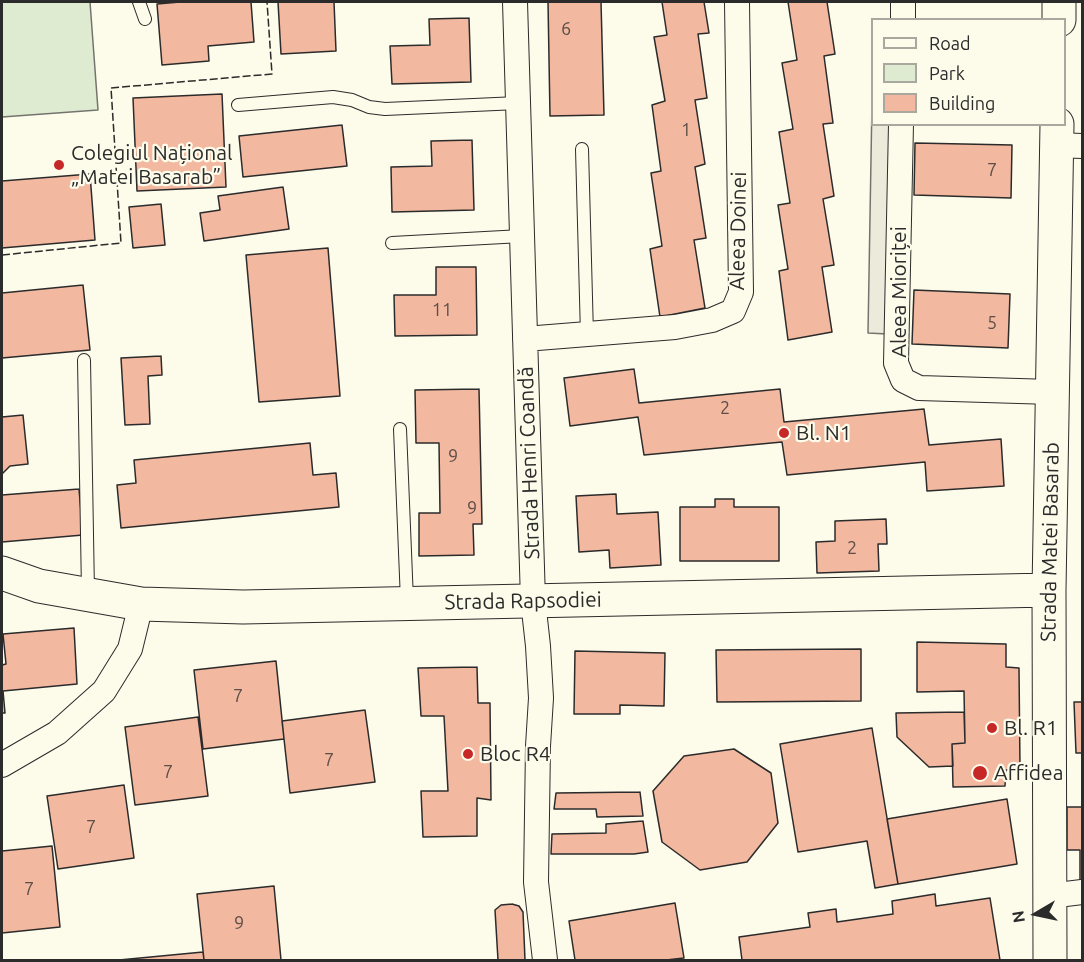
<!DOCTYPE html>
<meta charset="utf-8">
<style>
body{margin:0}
#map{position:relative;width:1084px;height:962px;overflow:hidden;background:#fdfbea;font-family:Ubuntu,sans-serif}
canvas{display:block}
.frame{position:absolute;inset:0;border:3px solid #2b2b2b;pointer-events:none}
.legend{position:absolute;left:871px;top:18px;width:195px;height:108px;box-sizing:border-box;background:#fdfbea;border:2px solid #a9a89e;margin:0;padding:8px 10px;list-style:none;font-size:18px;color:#2b2b2b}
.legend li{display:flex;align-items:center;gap:12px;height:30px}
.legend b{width:30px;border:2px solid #a9a89e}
.north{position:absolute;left:1006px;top:884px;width:60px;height:60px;-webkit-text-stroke:4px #fdfbea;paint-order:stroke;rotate:261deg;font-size:16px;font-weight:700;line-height:24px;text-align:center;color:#2b2b2b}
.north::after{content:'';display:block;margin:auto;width:21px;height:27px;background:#2b2b2b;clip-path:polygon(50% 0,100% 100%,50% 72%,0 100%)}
</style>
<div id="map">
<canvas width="1084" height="962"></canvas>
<div class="frame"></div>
<ul class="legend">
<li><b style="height:8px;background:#fdfbea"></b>Road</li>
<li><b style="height:16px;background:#deebd1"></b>Park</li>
<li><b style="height:16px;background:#f2b8a0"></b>Building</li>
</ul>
<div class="north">N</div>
</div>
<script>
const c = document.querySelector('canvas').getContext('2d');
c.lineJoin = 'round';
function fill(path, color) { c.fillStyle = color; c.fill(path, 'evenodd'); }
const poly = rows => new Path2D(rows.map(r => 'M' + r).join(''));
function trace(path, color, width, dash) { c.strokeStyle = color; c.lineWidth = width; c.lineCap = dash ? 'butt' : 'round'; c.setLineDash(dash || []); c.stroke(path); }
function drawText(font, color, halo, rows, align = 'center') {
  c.font = font + ' Ubuntu,sans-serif'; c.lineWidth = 4.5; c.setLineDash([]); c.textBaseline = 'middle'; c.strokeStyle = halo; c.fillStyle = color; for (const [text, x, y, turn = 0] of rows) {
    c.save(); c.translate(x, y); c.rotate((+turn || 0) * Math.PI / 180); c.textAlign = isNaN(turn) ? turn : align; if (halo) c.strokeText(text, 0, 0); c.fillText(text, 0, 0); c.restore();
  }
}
const green = poly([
 [2,2,90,2,98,110,2,117,2,2]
]);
fill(green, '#deebd1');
trace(green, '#74746e', 1.5);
const parking = poly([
 [872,101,872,124,891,125,887,334,868,333,872,101]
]);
fill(parking, '#eceadb');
trace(parking, '#74746e', 1.5);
const building = poly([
 [180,2,251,2,254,42,208,46,209,61,162,65,157,4,180,2],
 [278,2,334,2,336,51,281,54,278,2],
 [548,2,601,2,604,115,550,116,548,2],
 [662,2,704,2,709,33,698,34,707,98,695,100,705,164,695,167,706,238,694,240,705,308,660,317,650,249,662,246,651,173,661,171,652,105,665,101,654,37,667,35,662,2],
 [788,2,827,2,835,54,824,56,833,123,823,124,834,196,823,199,834,265,822,267,832,332,788,340,779,271,788,269,778,205,790,203,779,132,793,129,782,63,797,60,788,2],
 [469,18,471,82,392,84,390,46,430,45,429,19,469,18],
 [222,94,226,187,137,191,133,98,222,94],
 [342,125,347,166,243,177,239,136,342,125],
 [472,140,474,210,392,212,391,167,432,166,431,141,472,140],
 [915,143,1012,145,1011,198,914,195,915,143],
 [90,174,95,240,2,248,2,181,90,174],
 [283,187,289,229,204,241,200,213,220,210,218,196,283,187],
 [161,204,165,245,133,248,129,207,161,204],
 [328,248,340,396,259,402,246,255,328,248],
 [436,267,476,267,477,335,395,336,394,295,436,295,436,267],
 [83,285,90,350,2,358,2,293,83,285],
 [914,290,1010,294,1008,348,912,344,914,290],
 [161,356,162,375,148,376,150,424,125,425,121,358,161,356],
 [634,369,639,403,780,389,784,422,924,409,929,445,1001,439,1004,486,927,491,925,462,787,475,782,442,644,455,638,417,570,426,564,378,634,369],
 [479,389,482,524,473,524,474,555,419,556,419,513,440,513,439,443,416,443,415,390,479,389],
 [23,415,28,464,10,466,2,474,2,417,23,415],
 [310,443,313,475,336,473,339,507,121,528,117,485,136,483,134,460,310,443],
 [79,489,83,535,2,542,2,495,79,489],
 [616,494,617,514,658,512,661,565,610,568,609,550,579,552,576,496,616,494],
 [715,499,734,499,734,507,779,507,779,561,680,561,680,507,715,507,715,499],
 [886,519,887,544,878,544,879,571,817,573,816,542,835,541,835,521,886,519],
 [74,628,77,684,3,691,5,713,2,713,2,665,6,664,3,634,74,628],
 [917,642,1006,644,1006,667,1019,668,1020,768,1006,770,1005,786,953,787,952,744,965,743,964,691,917,692,917,642],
 [861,649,861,701,717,702,716,650,861,649],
 [575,651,665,653,664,706,620,705,620,714,574,714,575,651],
 [276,661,284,739,203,749,194,670,276,661],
 [477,667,478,703,490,703,491,800,477,798,477,836,423,837,421,791,448,791,444,716,421,716,418,668,477,667],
 [1074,702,1082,702,1082,753,1076,753,1074,702],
 [365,710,375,782,290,793,282,721,365,710],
 [964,712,965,743,952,744,953,766,929,767,897,737,896,713,964,712],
 [198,717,208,796,135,805,125,727,198,717],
 [872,728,898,884,875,888,867,841,798,852,780,744,872,728],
 [734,749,771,773,778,823,747,862,700,870,662,842,653,791,684,756,734,749],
 [124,785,134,858,58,869,47,796,124,785],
 [640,792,643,816,597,817,596,809,554,809,556,793,640,792],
 [1007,799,1017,864,898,884,887,819,1007,799],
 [1067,807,1082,807,1082,886,1080,887,1080,850,1067,850,1067,807],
 [643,821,648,852,634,854,551,854,552,834,606,833,606,824,643,821],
 [52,846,60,927,2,933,2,851,52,846],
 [274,886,281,960,204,960,197,894,274,886],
 [935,894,936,906,990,898,1000,960,742,960,739,937,810,927,808,913,836,909,837,922,893,914,892,901,935,894],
 [675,903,684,958,666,960,575,960,569,921,675,903],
 [512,904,519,906,523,912,525,960,498,960,495,910,501,905,512,904],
 [203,952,204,960,119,960,203,952]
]);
fill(building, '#f2b8a0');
trace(building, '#2b2b2b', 1.5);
const lane = poly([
 [139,2,145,19],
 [238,105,333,97,352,100,369,107,385,109,518,103],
 [582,149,587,335],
 [392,243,522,236],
 [84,360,88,592],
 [400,429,407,601]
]);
const street = poly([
 [515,2,533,601,538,646,541,698,538,746,536,882,545,960],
 [903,20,903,2],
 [901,124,896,363,903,380,919,388,1052,392],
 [1056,145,1082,146],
 [525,339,675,327,712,320,733,311,741,292,737,2],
 [2,765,57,733,104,691,130,649,141,604],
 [1049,896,1082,892]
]);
const secondary = poly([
 [1059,20,1059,2],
 [2,573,39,586,141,604,243,607,1049,590],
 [1050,960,1049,590,1057,124]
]);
trace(lane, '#2b2b2b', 14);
trace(street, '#2b2b2b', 26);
trace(secondary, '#2b2b2b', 35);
trace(lane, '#fdfbea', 12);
trace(street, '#fdfbea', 24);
trace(secondary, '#fdfbea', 33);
trace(poly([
 [2,255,121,243,111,88,272,74,267,2]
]), '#2b2b2b', 1.5, [8, 3]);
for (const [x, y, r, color] of [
 [59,165,6,"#c62828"],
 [784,433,6,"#c62828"],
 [992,728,6,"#c62828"],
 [468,754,6,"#c62828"],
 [980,773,8,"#c62828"]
]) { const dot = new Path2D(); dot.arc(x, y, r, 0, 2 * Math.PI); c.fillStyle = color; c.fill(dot); trace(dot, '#fdfbea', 2); }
drawText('18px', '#5d4e48', null, [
 ["6",566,29],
 ["1",686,130],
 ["7",992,170],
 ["11",442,310],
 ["5",992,323],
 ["2",725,408],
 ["9",453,456],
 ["9",472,508],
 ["2",852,548],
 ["7",238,696],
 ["7",329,760],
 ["7",168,772],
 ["7",91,827],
 ["7",29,889],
 ["9",239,923]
]);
drawText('21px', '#2b2b2b', '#fdfbea', [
 ["Colegiul Național",71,153],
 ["„Matei Basarab”",71,177],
 ["Bl. N1",796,433],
 ["Bl. R1",1004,728],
 ["Bloc R4",480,754],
 ["Affidea",994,773]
], 'left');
drawText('21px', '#2b2b2b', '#fdfbea', [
 ["Aleea Doinei",738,231,-89],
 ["Aleea Mioriței",899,292,-90],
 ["Strada Henri Coandă",529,463,-92],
 ["Strada Matei Basarab",1050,542,-89],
 ["Strada Rapsodiei",523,601,-1]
]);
</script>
